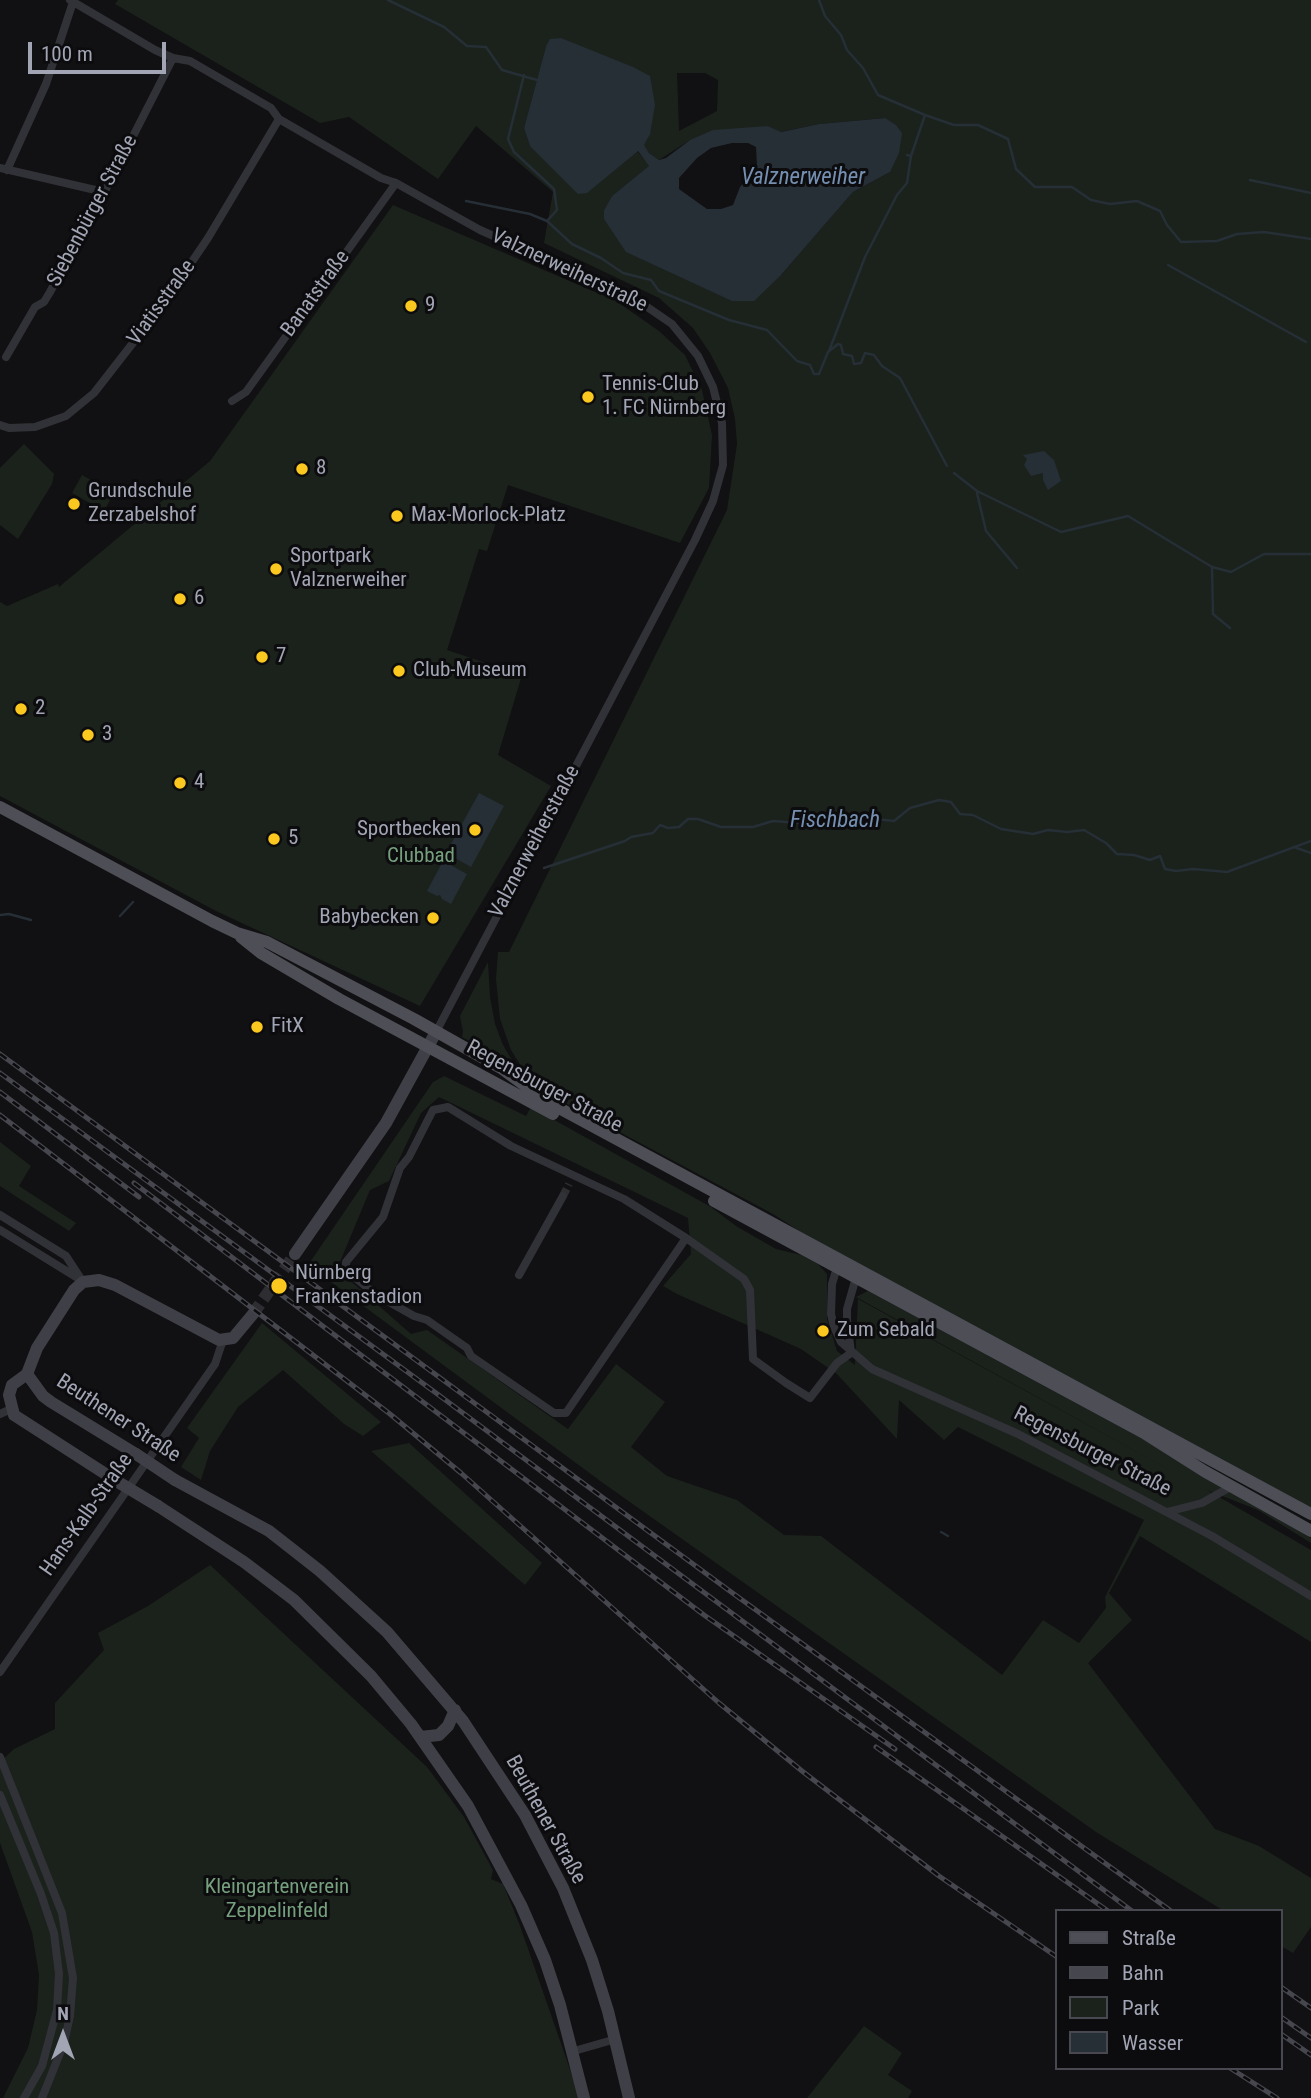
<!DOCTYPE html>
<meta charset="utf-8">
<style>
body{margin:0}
#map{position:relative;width:1311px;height:2098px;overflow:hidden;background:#111012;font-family:"Roboto Condensed",sans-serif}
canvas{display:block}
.legend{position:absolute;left:1055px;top:1909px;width:228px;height:161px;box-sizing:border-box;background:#0c0b0d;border:2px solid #484950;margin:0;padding:9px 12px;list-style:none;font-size:21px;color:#a1a5b4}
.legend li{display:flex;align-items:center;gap:14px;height:35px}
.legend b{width:35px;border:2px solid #484950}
.north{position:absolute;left:28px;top:2000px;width:70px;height:70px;-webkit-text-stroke:5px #0c0b0d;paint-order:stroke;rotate:0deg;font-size:19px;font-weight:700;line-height:28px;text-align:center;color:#a1a5b4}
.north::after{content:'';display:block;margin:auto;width:24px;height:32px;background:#a1a5b4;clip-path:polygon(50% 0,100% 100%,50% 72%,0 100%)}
.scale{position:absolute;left:28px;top:42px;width:138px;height:32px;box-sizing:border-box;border:4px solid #a1a5b4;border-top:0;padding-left:9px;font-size:21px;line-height:24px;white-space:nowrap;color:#a1a5b4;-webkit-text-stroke:5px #0c0b0d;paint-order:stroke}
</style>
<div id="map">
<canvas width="1311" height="2098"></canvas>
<ul class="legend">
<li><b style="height:9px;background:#4d4e56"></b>Straße</li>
<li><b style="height:9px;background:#46474e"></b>Bahn</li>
<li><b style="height:19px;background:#1b221c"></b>Park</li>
<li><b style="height:19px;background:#262e36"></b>Wasser</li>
</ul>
<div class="north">N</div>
<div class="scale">100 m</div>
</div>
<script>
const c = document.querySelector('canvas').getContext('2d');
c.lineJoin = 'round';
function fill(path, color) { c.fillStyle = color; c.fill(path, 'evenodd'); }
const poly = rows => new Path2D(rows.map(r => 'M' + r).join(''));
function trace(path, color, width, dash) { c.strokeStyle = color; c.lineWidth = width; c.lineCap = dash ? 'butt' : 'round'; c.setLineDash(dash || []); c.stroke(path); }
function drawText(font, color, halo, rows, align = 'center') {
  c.font = font + ' "Roboto Condensed",sans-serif'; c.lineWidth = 6; c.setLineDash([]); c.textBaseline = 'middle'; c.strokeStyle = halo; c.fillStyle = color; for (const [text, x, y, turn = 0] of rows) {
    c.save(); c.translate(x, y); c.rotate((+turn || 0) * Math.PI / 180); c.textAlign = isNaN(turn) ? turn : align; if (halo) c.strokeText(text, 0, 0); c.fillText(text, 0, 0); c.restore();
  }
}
fill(poly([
 [118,0,1311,0,1311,1509,807,1236,773,1214,554,1097,537,1083,521,1066,511,1050,500,1019,496,979,498,952,509,952,727,510,737,444,735,419,728,388,710,353,693,328,659,298,544,243,553,192,476,126,438,179,349,117,320,123,115,4],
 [546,46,648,137,643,145,649,153,659,160,690,140,768,126,780,132,819,124,884,118,890,172,853,192,781,275,604,219,604,210,612,196,650,166,637,151,530,146,524,128],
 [677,73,705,73,718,80,717,111,679,131],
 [393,205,616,301,659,331,685,355,702,390,712,435,709,488,680,543,508,485,487,551,479,549,447,650,522,675,498,755,551,786,420,1006,216,911,0,796,0,602,7,606,58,584,59,587,210,461],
 [24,444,54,474,52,484,18,539,0,525,0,468],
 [82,475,114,493,104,511,72,493],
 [488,962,490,997,495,1024,503,1045,513,1062,511,1064,462,1037,463,1032,460,1016],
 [444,1076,526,1116,531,1107,711,1207,736,1226,776,1249,801,1255,818,1264,827,1274,827,1319,837,1351,855,1365,858,1299,1179,1475,856,1297,868,1291,1163,1450,1215,1483,1311,1538,1311,1543,1258,1510,1207,1490,1311,1550,1311,1642,1140,1536,1109,1593,1132,1620,1088,1663,1215,1829,1259,1846,1311,1878,1311,1927,1293,1953,1281,1946,1281,1911,1224,1911,1096,1832,603,1483,308,1265,433,1082],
 [439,1097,688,1218,691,1254,663,1286,677,1294,801,1349,837,1374,897,1439,899,1400,944,1440,958,1427,1144,1520,1105,1597,1106,1608,1079,1643,1043,1620,1002,1675,821,1536,784,1535,737,1500,667,1476,631,1447,665,1402,616,1364,568,1429,427,1330,411,1334,337,1269,370,1190,389,1181,421,1113],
 [0,1142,31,1166,19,1186,76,1223,69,1231,0,1186],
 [262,1323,381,1422,363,1436,344,1424,283,1370,238,1407,210,1451,201,1480,181,1467,199,1438,187,1428],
 [409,1443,542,1563,525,1585,371,1451],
 [210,1565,427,1767,464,1817,493,1870,491,1879,503,1884,519,1923,580,2098,3,2098,28,2048,37,2010,39,1975,32,1932,0,1843,0,1762,14,1749,55,1729,55,1703,104,1650,98,1633,148,1606],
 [864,2026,902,2053,888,2075,912,2091,908,2098,807,2098]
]), '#1b221c');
fill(poly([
 [561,38,633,67,650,76,655,105,650,134,644,145,649,153,659,160,666,158,690,140,713,130,768,126,781,132,819,124,885,118,896,125,902,133,899,153,890,172,853,192,781,275,754,301,732,301,626,252,604,219,604,210,612,196,649,166,638,151,587,193,578,194,530,146,524,128,546,46,550,39],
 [732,143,748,143,756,147,757,167,740,187,733,205,721,209,707,209,679,189,679,178,697,158,711,148],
 [1044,451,1054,460,1061,481,1048,490,1043,480,1043,473,1031,476,1024,465,1027,459,1023,455],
 [479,793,504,806,471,867,446,853],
 [443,861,467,874,451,904,442,899,440,895,437,896,427,891]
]), '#262e36');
trace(poly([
 [388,0,444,27,467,46,486,47,502,70,537,80],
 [819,0,825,16,841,35,847,50,863,68,878,95,925,115],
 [524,75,508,139,514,152,554,189,557,210,547,221],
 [907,155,911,156,925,115,954,125,978,125,1008,139,1016,169,1035,187,1072,187,1091,200,1110,204,1137,201,1160,211,1167,225,1181,242,1217,241,1237,234,1264,232,1311,239],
 [1250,180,1311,193],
 [466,201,530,214,547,221,572,244,601,258,623,273,651,280,659,291,729,320,767,330,797,361,810,365,814,374,819,374,828,352,838,344,841,345,843,354,852,356,854,364,861,363,865,353,874,355,882,366,900,378,947,466],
 [1168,265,1306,342],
 [829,351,865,257,897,195,907,183,911,156],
 [954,473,977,491,1061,532,1128,516,1212,567,1231,572,1264,554,1311,554],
 [977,493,986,531,1017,568],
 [1212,567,1213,614,1230,628],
 [1294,847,1311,853],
 [544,868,625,841,631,837,653,833,660,825,668,828,679,827,688,819,698,819,721,827,753,827,773,821,824,825,835,820,860,823,875,819,894,821,910,808,939,800,951,802,960,814,973,815,1001,829,1033,834,1048,830,1067,832,1084,830,1106,843,1117,854,1134,855,1150,860,1160,856,1165,869,1176,871,1193,869,1227,872,1311,841],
 [0,915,9,914,31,920],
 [120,916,133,902],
 [941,1532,948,1536]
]), '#262e36', 2.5);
trace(poly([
 [563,1196,569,1184]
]), '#2e2e32', 8, [8, 4]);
trace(poly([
 [253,1314,295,1254]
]), '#2e2e32', 12, [12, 6]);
trace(poly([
 [70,0,155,50,173,58,190,61,271,108,279,119,381,178,396,183,480,230,634,298,672,324,698,356,713,387,722,423,723,465,713,501,695,540,436,1032],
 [0,168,104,192],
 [7,170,46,84,73,2],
 [6,357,35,307,44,302,50,292,106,189,173,58],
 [232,401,246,392,396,183],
 [0,425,9,428,35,427,66,416,94,393,164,303,208,238,279,119],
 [0,1215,66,1256,83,1282],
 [0,1230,81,1280],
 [686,1238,624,1199,511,1146,448,1107,433,1110,409,1157,400,1168,383,1217,346,1262,346,1270,375,1294,414,1316,427,1320,467,1348,471,1356,554,1413,566,1413,686,1238,744,1279,750,1290,753,1359,786,1383,810,1398,837,1363,851,1353],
 [841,1266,835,1274,832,1284,831,1314,834,1327,841,1342,872,1369,1018,1434,1212,1536,1311,1596],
 [519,1275,563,1196],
 [851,1353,847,1320,847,1309,857,1274],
 [0,1414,11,1409],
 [1167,1512,1202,1503,1232,1486],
 [0,1672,215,1364,223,1340],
 [0,1757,62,1913,73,1978,70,2016,64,2043,42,2098],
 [0,1795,41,1894,54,1933,59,1974,57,2010,42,2066,24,2098],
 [574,2051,616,2039]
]), '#313237', 8);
trace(poly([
 [295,1254,386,1123,436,1032],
 [27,1374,37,1348,74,1290,83,1282,99,1280,115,1285,219,1340,233,1338,253,1314],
 [27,1374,12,1385,9,1395,14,1415,118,1482],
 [27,1374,43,1396,51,1402,136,1454],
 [175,1480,269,1531,320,1571,387,1632,463,1721,525,1815,563,1888,592,1960,608,2011,629,2098],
 [158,1506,244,1562,294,1600,371,1676,411,1724,468,1806,521,1905,545,1960,560,2005,584,2098],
 [420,1737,439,1735,448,1726,455,1710]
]), '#3f4047', 12);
trace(poly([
 [0,807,212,921,237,933,267,942,414,1019,501,1068,546,1101,1311,1514],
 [241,937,261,953,339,999,553,1114],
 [714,1201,1144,1433,1204,1471,1311,1531]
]), '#4d4e56', 12);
const rail = poly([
 [0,1054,727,1589,1171,1911],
 [0,1073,436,1393,1132,1911],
 [0,1092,139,1197],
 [0,1115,390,1414,461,1473,719,1703,802,1771,939,1876,1057,1957],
 [134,1183,704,1615,895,1749],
 [876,1747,1108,1911],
 [1281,1987,1311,2008],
 [1281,2017,1311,2038],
 [1281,2034,1311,2055],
 [1230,2068,1277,2098]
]);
trace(rail, '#46474e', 5);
trace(rail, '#0c0b0d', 2.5, [8]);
trace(poly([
 [136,1454,175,1480],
 [118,1482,158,1506]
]), '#3f4047', 12);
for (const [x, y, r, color] of [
 [411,306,7,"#fbc81f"],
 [588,397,7,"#fbc81f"],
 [302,469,7,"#fbc81f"],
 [74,504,7,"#fbc81f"],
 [397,516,7,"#fbc81f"],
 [276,569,7,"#fbc81f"],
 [180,599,7,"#fbc81f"],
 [262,657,7,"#fbc81f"],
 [399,671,7,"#fbc81f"],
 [21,709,7,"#fbc81f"],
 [88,735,7,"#fbc81f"],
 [180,783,7,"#fbc81f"],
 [475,830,7,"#fbc81f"],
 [274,839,7,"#fbc81f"],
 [433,918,7,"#fbc81f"],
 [257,1027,7,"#fbc81f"],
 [279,1286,9,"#fbc81f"],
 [823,1331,7,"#fbc81f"]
]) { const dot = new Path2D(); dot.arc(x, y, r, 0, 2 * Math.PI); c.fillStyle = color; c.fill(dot); trace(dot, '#0c0b0d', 2.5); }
drawText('21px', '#a1a5b4', '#0c0b0d', [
 ["Siebenbürger Straße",93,211,-62],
 ["Valznerweiherstraße",569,271,25],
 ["Banatstraße",316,294,-54],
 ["Viatisstraße",162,303,-54],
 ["Valznerweiherstraße",535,842,-62],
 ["Regensburger Straße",544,1087,28],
 ["Beuthener Straße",118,1419,33],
 ["Regensburger Straße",1092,1452,27],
 ["Hans-Kalb-Straße",87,1515,-55],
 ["Beuthener Straße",545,1820,61]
]);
drawText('21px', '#a1a5b4', '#0c0b0d', [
 ["9",425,306],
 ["Tennis-Club",602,385],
 ["1. FC Nürnberg",602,409],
 ["8",316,469],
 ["Grundschule",88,492],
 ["Zerzabelshof",88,516],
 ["Max-Morlock-Platz",411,516],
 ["Sportpark",290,557],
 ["Valznerweiher",290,581],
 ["6",194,599],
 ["7",276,657],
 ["Club-Museum",413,671],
 ["2",35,709],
 ["3",102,735],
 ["4",194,783],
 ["Sportbecken",461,830,"right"],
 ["5",288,839],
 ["Babybecken",419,918,"right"],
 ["FitX",271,1027],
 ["Nürnberg",295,1274],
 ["Frankenstadion",295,1298],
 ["Zum Sebald",837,1331]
], 'left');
drawText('21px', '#76a07d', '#0c0b0d', [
 ["Clubbad",421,857],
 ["Kleingartenverein",277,1888],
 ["Zeppelinfeld",277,1912]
]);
drawText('italic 23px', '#758fb1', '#0c0b0d', [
 ["Valznerweiher",803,178],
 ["Fischbach",835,821]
]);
</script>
